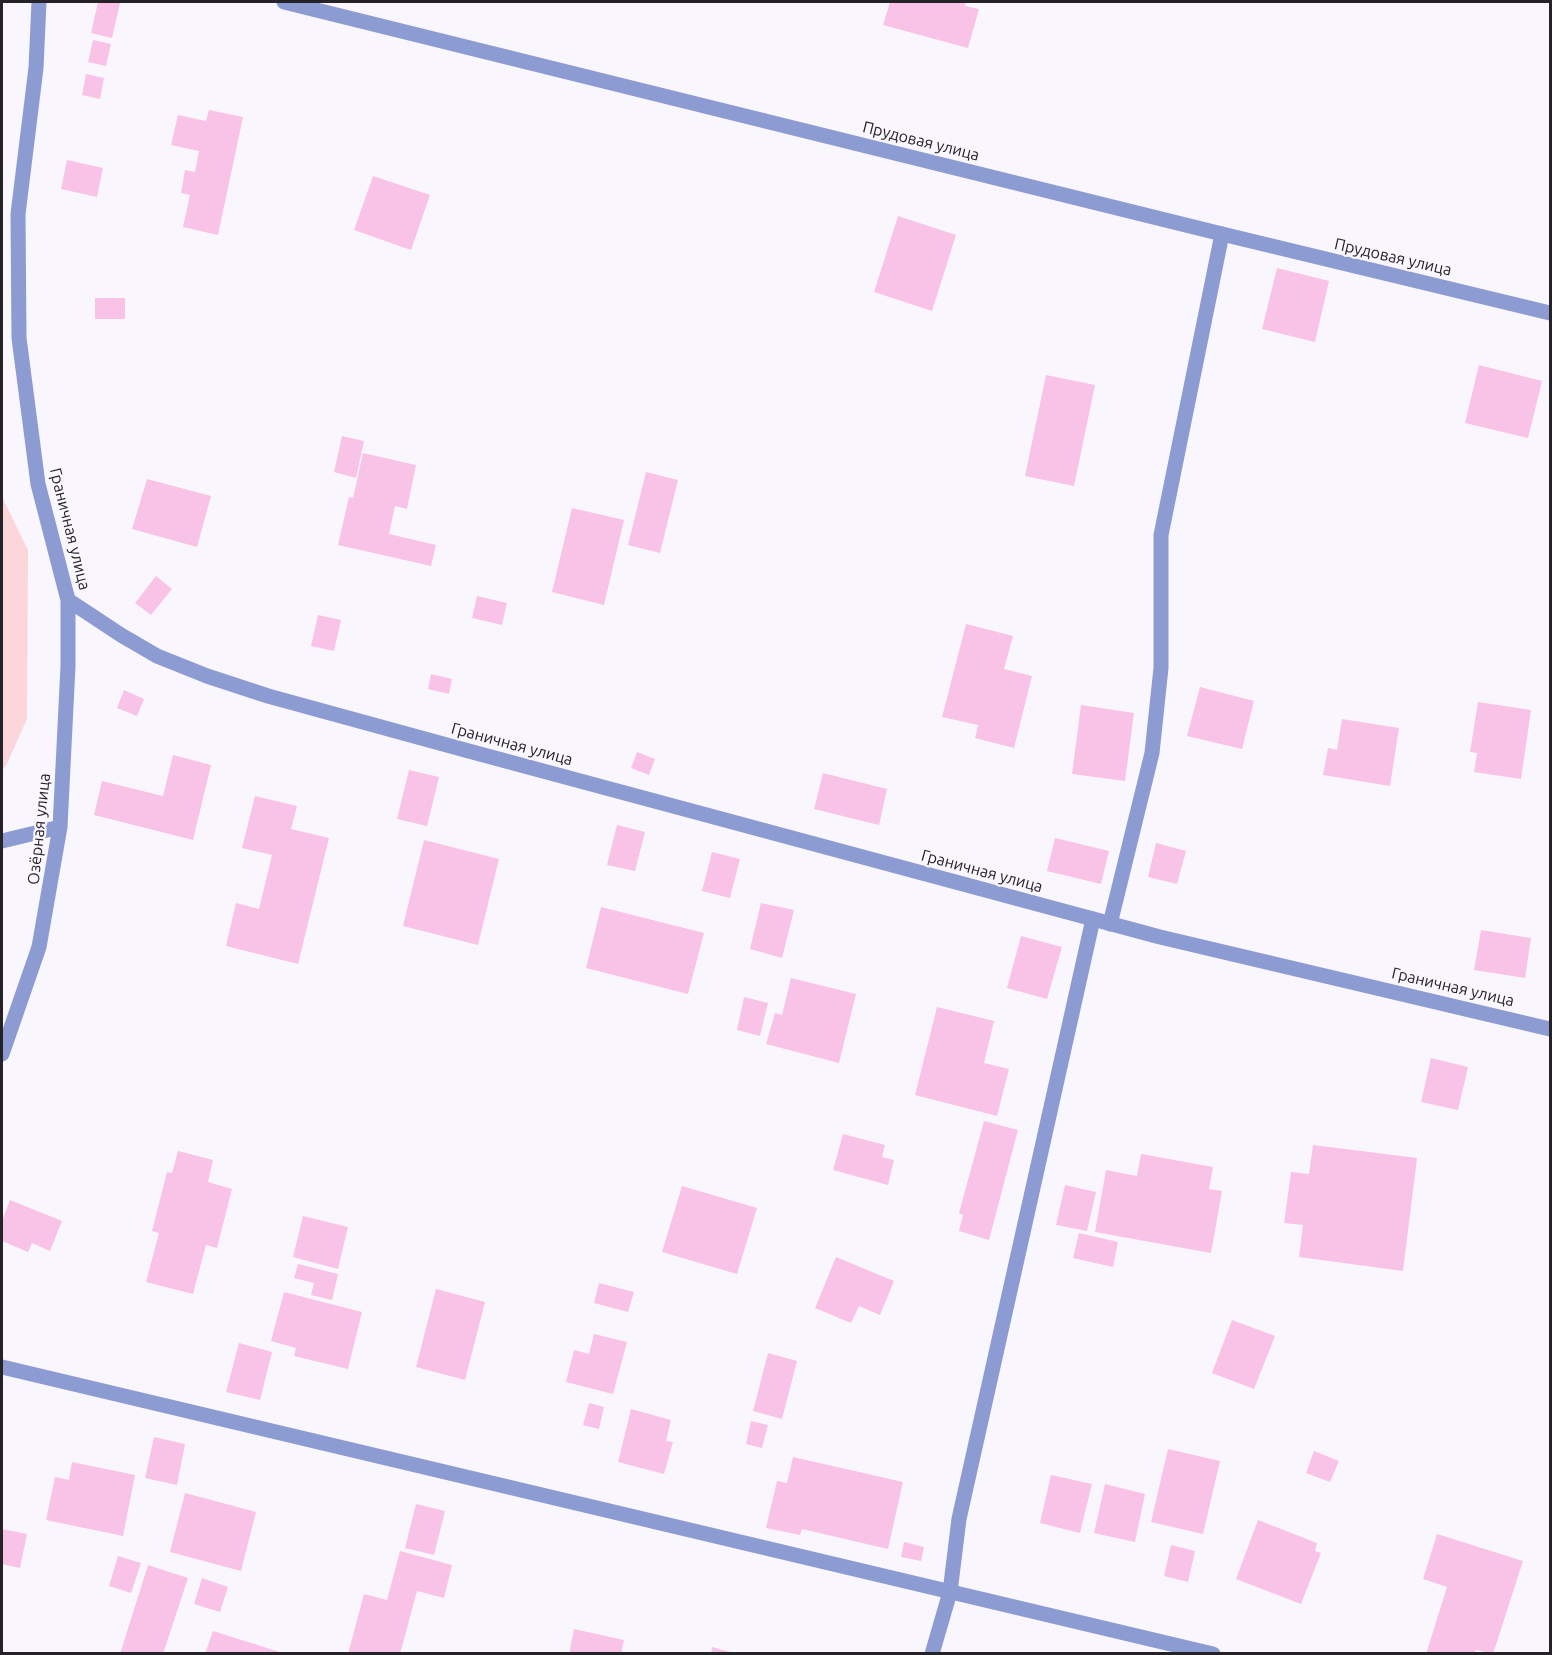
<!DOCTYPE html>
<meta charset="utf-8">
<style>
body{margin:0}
#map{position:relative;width:1552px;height:1655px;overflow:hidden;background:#f9f6fd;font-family:Ubuntu,sans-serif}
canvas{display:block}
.frame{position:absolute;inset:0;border:3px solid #252228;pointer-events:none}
</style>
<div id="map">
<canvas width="1552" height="1655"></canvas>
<div class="frame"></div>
</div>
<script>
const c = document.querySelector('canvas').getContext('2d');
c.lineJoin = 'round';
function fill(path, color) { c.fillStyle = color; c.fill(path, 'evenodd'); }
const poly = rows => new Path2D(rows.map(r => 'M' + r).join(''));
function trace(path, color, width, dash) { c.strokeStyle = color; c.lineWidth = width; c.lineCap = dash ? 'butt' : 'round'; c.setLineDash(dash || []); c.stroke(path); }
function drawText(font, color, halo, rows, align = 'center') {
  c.font = font + ' Ubuntu,sans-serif'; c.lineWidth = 4.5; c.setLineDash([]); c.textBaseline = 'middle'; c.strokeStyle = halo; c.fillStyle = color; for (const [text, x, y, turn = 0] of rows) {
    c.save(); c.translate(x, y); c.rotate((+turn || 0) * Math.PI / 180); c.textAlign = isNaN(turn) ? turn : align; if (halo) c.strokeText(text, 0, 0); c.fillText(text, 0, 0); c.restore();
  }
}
fill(poly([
 [2,492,4,501,28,550,27,719,6,766,2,770]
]), '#fbd7db');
fill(poly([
 [98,2,120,3,112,38,91,33],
 [890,2,966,2,965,6,979,9,968,48,883,25],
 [93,40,111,44,106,66,88,62],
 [86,74,104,78,100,99,82,95],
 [209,110,243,117,218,235,183,227,190,195,181,193,185,170,195,172,199,151,171,145,178,115,206,121],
 [67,160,103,168,97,197,61,189],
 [373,176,430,195,411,250,354,230],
 [898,216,956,235,932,311,874,292],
 [1277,268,1329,281,1315,342,1262,329],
 [95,298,125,298,125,319,95,319],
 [1479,365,1542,381,1528,438,1465,423],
 [1046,375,1095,385,1074,486,1025,476],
 [342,436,364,441,356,478,334,472],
 [363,453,416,465,407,509,395,506,389,534,436,545,431,566,338,545,349,497,353,498],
 [646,472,678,480,660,553,628,545],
 [147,479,211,496,197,547,132,529],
 [572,508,624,520,604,605,552,592],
 [156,576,172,589,151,615,135,603],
 [477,596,507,603,502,625,472,618],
 [318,615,341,620,334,651,311,646],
 [966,624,1013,636,1004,669,1032,676,1014,748,975,738,978,725,942,717],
 [431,674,452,679,449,694,428,689],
 [1200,687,1254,701,1242,749,1187,736],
 [124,690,144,699,137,716,117,708],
 [1478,702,1531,710,1521,779,1474,772,1477,753,1470,752],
 [1081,705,1134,713,1125,781,1072,774],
 [1342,719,1399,728,1390,786,1323,775,1328,748,1337,750],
 [637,752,655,759,649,775,631,768],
 [173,755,211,765,193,840,94,815,102,781,163,796],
 [409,770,439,777,427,826,397,819],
 [823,773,887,789,879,825,814,809],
 [255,796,297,806,291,829,329,838,298,964,226,946,236,903,259,909,272,855,242,848],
 [617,825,645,832,635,871,607,865],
 [1055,838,1109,851,1101,884,1047,871],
 [424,840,499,859,478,945,403,926],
 [1156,843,1186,851,1177,884,1148,877],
 [712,852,740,859,730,898,702,891],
 [761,903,794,910,782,958,750,949],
 [601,907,704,933,688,994,586,968],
 [1481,930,1531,938,1525,978,1474,970],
 [1021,936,1062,947,1047,999,1007,988],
 [791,978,856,994,839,1063,766,1044,775,1013,782,1015],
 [744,997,768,1003,760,1036,737,1030],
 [937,1007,994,1021,984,1063,1009,1069,997,1116,915,1095],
 [1431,1058,1468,1067,1458,1110,1421,1102],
 [984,1121,1018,1130,989,1240,959,1231,963,1215,959,1213],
 [843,1134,885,1145,882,1157,894,1160,888,1185,833,1170],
 [1313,1145,1417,1158,1403,1271,1299,1257,1303,1225,1284,1223,1291,1172,1309,1174],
 [178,1151,213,1160,208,1182,232,1189,217,1248,206,1245,193,1294,146,1282,159,1233,152,1231,167,1172,172,1173],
 [1141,1154,1213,1167,1209,1189,1222,1191,1211,1253,1095,1232,1106,1170,1137,1176],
 [1065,1185,1096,1192,1087,1231,1056,1225],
 [682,1186,757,1208,737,1274,662,1252],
 [10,1200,62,1221,50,1251,32,1243,28,1252,2,1241,2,1221],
 [303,1216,348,1227,338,1269,293,1257],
 [1079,1233,1118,1242,1113,1267,1073,1258],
 [836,1257,894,1281,880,1315,859,1306,851,1323,815,1308],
 [298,1264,338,1274,332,1300,311,1295,314,1283,294,1278],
 [599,1283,634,1292,628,1312,594,1303],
 [436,1289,485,1302,465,1380,416,1367],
 [284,1292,362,1312,348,1369,294,1356,296,1348,271,1341],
 [1232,1320,1275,1336,1254,1389,1212,1373],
 [594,1334,627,1342,613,1394,566,1382,574,1350,589,1354],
 [239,1343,272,1352,260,1400,226,1392],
 [768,1353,797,1361,782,1419,753,1411],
 [589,1403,604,1407,599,1429,583,1425],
 [631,1409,671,1420,666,1441,673,1442,664,1474,618,1462],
 [751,1421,768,1425,762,1448,746,1444],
 [154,1437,185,1444,177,1485,145,1478],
 [1168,1449,1220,1461,1203,1534,1151,1522],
 [1314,1451,1339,1461,1330,1482,1306,1473],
 [793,1457,903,1482,888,1549,802,1529,800,1535,766,1528,777,1481,787,1483],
 [72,1462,135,1475,123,1536,46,1520,55,1477,69,1480],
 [1051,1475,1092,1484,1080,1533,1040,1523],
 [1105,1484,1145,1494,1135,1542,1094,1533],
 [185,1493,256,1512,241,1571,170,1552],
 [416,1504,445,1511,434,1555,405,1548],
 [1258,1520,1317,1543,1315,1551,1321,1553,1301,1604,1236,1579],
 [2,1529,27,1534,20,1568,2,1564],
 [1437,1534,1523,1561,1493,1654,1476,1650,1474,1654,1426,1654,1447,1587,1423,1579],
 [904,1542,924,1547,921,1561,901,1557],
 [1171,1545,1195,1551,1188,1582,1164,1576],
 [400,1551,452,1565,444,1598,417,1591,400,1654,348,1654,364,1594,387,1600],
 [118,1556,141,1563,131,1593,109,1586],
 [148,1565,188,1578,163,1654,120,1654],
 [202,1578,228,1587,220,1612,194,1604],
 [574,1629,624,1640,621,1654,569,1654],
 [213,1631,283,1653,282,1654,205,1654],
 [712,1647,734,1653,734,1654,711,1654]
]), '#f8c3e7');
trace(poly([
 [1110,924,1152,753,1161,668,1161,535,1222,234],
 [932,1654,950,1592,959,1519,1093,919]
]), '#8d9bd3', 15);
trace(poly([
 [39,2,36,68,18,214,19,338,38,484,68,600,121,635,157,656,207,676,268,696,465,750,1160,937,1550,1029],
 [284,2,1222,234,1550,313],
 [2,841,60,827],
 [2,1054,39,947,60,827,68,666,68,600],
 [2,1367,1213,1654]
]), '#8d9bd3', 15);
drawText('16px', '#252228', '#f9f6fd', [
 ["Прудовая улица",921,141,14],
 ["Прудовая улица",1393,257,13],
 ["Граничная улица",70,529,76],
 ["Граничная улица",512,744,15],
 ["Озёрная улица",39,829,-84],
 ["Граничная улица",982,871,15],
 ["Граничная улица",1453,987,13]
]);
</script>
